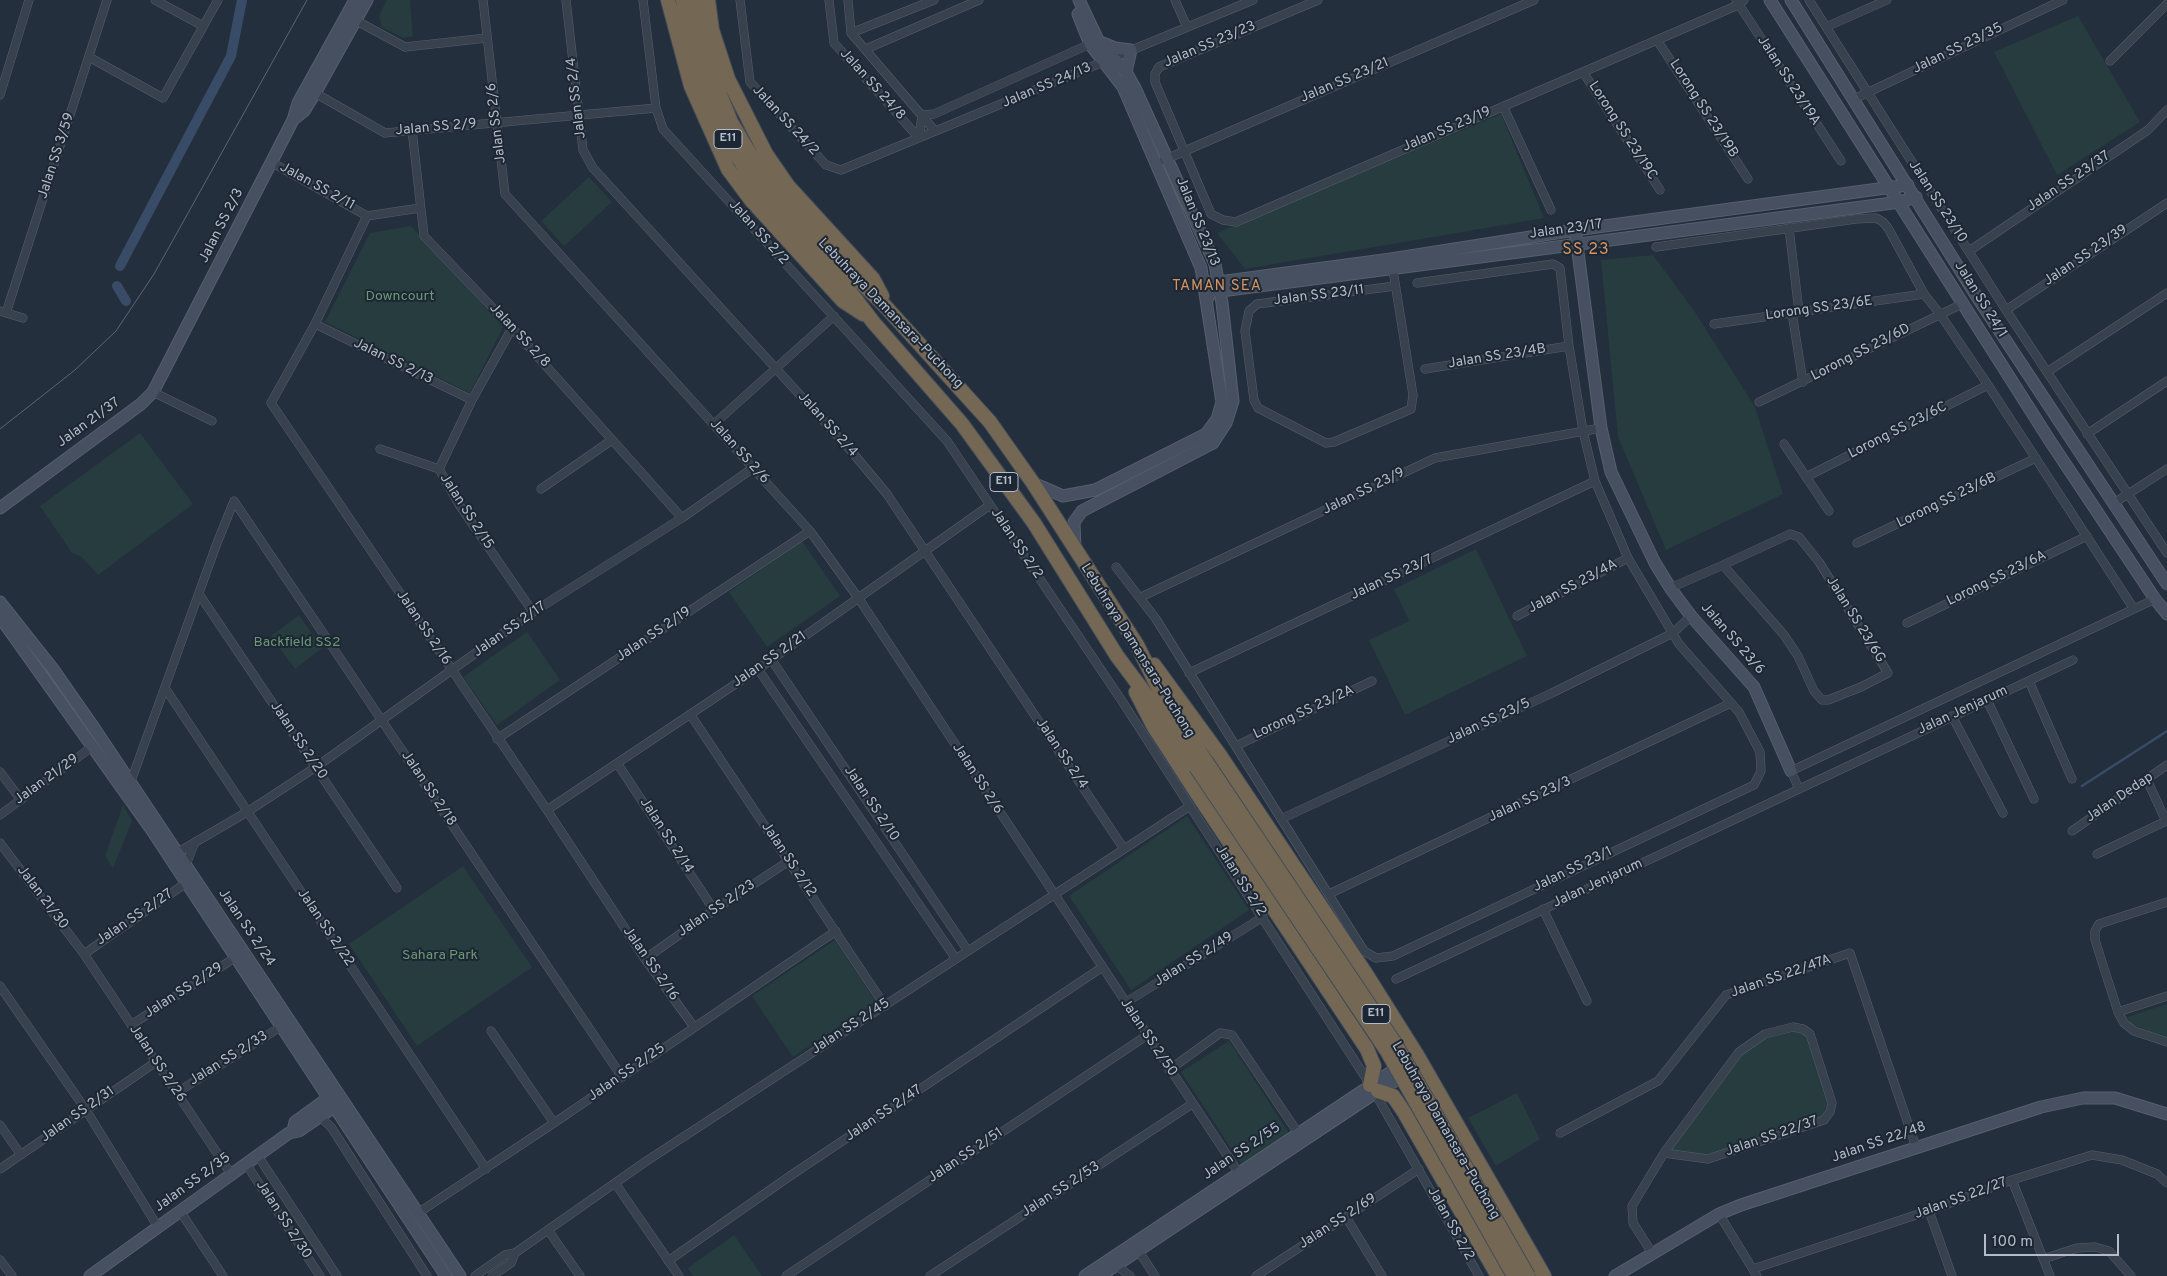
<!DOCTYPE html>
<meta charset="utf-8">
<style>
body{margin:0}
#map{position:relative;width:2167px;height:1276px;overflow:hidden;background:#242f3e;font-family:Overpass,sans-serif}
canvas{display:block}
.scale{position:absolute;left:1984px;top:1234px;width:135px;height:22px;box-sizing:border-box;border:2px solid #b4bcc9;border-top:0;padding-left:6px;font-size:15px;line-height:18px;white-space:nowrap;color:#b4bcc9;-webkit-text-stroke:4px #1d2633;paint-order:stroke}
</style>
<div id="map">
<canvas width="2167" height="1276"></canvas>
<div class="scale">100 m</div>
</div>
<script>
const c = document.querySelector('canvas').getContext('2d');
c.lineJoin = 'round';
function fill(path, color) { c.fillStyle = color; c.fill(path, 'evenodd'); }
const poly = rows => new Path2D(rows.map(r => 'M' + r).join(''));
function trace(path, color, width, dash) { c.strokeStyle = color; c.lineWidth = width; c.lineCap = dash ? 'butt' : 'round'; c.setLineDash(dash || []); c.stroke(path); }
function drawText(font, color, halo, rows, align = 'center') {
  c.font = font + ' Overpass,sans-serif'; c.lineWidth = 4; c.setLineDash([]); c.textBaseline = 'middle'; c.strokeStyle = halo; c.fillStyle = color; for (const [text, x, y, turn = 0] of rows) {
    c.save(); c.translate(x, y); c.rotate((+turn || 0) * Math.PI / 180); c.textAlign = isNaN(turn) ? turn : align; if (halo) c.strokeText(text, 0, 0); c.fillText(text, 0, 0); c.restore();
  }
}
fill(poly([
 [387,0,410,0,413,36,403,38,382,27,379,15],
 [2078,16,2140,122,2057,175,1994,52],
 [1501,114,1544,218,1245,269,1217,233],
 [589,177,612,202,564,246,541,221],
 [411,226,503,327,470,393,325,322,370,233],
 [1653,255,1695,312,1755,407,1783,494,1666,550,1618,437,1601,260],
 [140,433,193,504,98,575,82,557,72,553,40,506],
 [802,541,840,596,767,647,729,592],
 [1476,549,1527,656,1405,715,1369,640,1409,621,1394,589],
 [299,615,322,648,295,669,271,636],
 [527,632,560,680,497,725,463,677],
 [123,805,132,821,113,868,105,856],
 [1187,816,1249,910,1131,990,1069,896],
 [463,866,532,967,417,1046,349,944],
 [835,940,876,1002,793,1057,752,996],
 [2167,1004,2167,1039,2131,1024,2127,1017],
 [1790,1029,1808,1036,1828,1103,1821,1119,1709,1158,1666,1152,1739,1054,1764,1036],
 [1229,1041,1289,1133,1242,1165,1181,1072],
 [1517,1093,1540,1139,1496,1166,1468,1118],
 [734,1235,762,1276,693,1276,688,1268]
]), '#263c3f');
trace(poly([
 [2082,786,2167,731]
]), '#394c67', 2.5);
trace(poly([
 [120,266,231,56,242,0],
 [117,286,126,301]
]), '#394c67', 10);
const street = poly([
 [155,0,203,26],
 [483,0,505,194,810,531,859,599,1241,1176],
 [566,0,583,150,593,168,852,452,887,494,1124,849],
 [643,0,656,108,663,129,947,441,1120,698,1369,1083],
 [740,0,750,82,826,165,841,170,1253,0],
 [829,0,834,43,919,138],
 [848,0,851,33,935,131],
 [1175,0,1187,27],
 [1318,0,1159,67,1155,74,1155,82,1211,214,1223,220,1236,222,1738,5,1744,0],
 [1736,0,1841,161],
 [1809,0,2006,310,2167,553],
 [355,20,405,47,487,38],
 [1826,27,1887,0],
 [851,33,934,0],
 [1657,40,1748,179],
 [866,49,979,0],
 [89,57,163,98,218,0],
 [2110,61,2167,4],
 [1583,72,1660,190],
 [315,93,385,133,656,108],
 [0,95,29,0],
 [1854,99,2063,0],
 [1503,106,1551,210],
 [922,115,934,114,1090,44],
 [412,130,424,236,512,328,682,518],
 [919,138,922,115],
 [1164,160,1534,0],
 [271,162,367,216,420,208],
 [367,216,315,324,271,403,547,810,645,959,694,1027],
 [1789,228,1799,312],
 [1656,247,1856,219,1876,218,1883,222,1888,228,1924,294,1940,314,1988,385,2134,609],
 [1969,251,2148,130,2167,110],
 [1392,264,1413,395,1411,409,1334,442,1326,443,1258,408,1254,400,1245,331,1249,311,1257,304,1395,286],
 [2006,310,2167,203],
 [0,311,23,318],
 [6,313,107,0],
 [1792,313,1803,382],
 [315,324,472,400],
 [1714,324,1924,294],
 [512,328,472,400,439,469,460,506,533,612],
 [1425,369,1569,346],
 [2047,372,2167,293],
 [153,392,212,421],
 [1759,402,1964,303],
 [714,424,834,316],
 [2087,434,2167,381],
 [1784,444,1829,511],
 [380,449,439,469],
 [1806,477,1988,385],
 [541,489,612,440],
 [234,501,622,1077],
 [2114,503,2167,469],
 [1857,543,2036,458],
 [1116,567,1156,619,1364,951,1376,958,1393,956,1754,785,1761,771,1760,752,1739,712,1679,644,1628,558,1595,481,1583,431,1569,346,1560,268,1553,264,1417,283],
 [1671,589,1675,586,1723,565,1790,534,1799,537,1819,562,1888,673,1861,687,1828,700,1822,700,1814,691,1798,656,1784,635,1723,565],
 [199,594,397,888],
 [1141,597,1435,458,1601,428],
 [1517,616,1628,558],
 [1907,623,2087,536],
 [771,659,968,951],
 [758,669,956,959],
 [1189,673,1595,481],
 [2029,681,2072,779],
 [165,688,486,1169],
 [1987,700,2034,799],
 [690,714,885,1006],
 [1952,716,2003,813],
 [497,739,810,531],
 [1236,746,1372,681],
 [617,763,714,910],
 [0,772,21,800],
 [131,781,217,543,234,501],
 [1799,789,1791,771,2155,599],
 [547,810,758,669,990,505],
 [0,815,93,746],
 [1281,819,1552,693,1673,633,1691,616],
 [2072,831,2167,765],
 [0,843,84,954,231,1174],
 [175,854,247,812,316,767,533,612,682,518,753,468],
 [2097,854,2166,821,2147,780],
 [186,865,194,844],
 [1329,894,1731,703],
 [2167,902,2099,924,2095,931,2095,940,2118,1012,2124,1023,2134,1031,2167,1042],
 [1543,909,1587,1001],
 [84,954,186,883],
 [645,959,714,910,789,861],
 [1396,979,2073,660],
 [0,986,86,1110,158,1227],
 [1125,1003,1263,917],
 [2118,1012,2167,996],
 [131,1025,236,957],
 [1793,1027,1803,1029,1810,1034,1832,1103,1830,1112,1824,1120,1708,1159,1664,1153,1739,1052,1765,1034,1793,1027],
 [491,1031,554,1123],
 [1169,1070,1220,1033,1232,1035,1298,1133],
 [176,1093,282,1026],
 [1375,1093,1479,1276],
 [320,1117,331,1127,427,1276],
 [0,1125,21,1155],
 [1560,1133,1658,1081,1726,995,1850,953,1916,1147],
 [258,1156,337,1276],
 [246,1164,320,1276],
 [0,1169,156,1062],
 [2012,1180,2050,1276],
 [615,1183,679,1276],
 [180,1211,223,1276],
 [1929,1211,1952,1276],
 [418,1213,554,1123,836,931],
 [1719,1214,1757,1276],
 [1346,1217,1382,1276],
 [548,1230,580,1276],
 [1136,1247,1155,1276],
 [1652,1253,1633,1223,1632,1206,1664,1153],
 [2043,1259,2077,1248,2095,1247,2109,1251,2131,1276],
 [0,1260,12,1276],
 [668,1261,790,1176,1101,968],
 [1116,1265,1130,1276],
 [1753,1269,1937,1208,2012,1180,2092,1155,2122,1160,2157,1174,2167,1183],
 [475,1276,505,1255,515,1253,645,1162,1190,806],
 [492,1276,511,1263,515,1253],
 [786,1276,1146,1036],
 [930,1276,1192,1104],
 [1256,1276,1419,1169]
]);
const secondary = poly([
 [1770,0,2050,441,2155,599,2167,614],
 [1791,0,1977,297,2167,584],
 [1103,43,1115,48,1131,50,1126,72],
 [294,119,304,111,315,93,367,0],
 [1576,237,1601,428,1611,472,1655,563,1671,589,1691,616,1754,687,1791,771],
 [1203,278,1212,288,1221,291,1900,202,1916,197],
 [1207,300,1212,288,1219,282,1391,259,1575,230,1908,185],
 [1033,483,1063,496,1095,490,1206,434,1217,419,1222,402,1201,268,1123,87,1090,44,1078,14],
 [0,508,141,404,153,392,293,120,298,103,355,0],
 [1075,548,1074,522,1082,511,1213,443,1226,423,1233,401,1222,303,1215,264,1135,88,1126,72,1098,40,1079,0],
 [0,602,53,669,92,725,460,1276],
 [0,617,151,829,446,1276],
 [293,1131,295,1122,335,1093],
 [90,1276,289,1133,299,1131,340,1103],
 [1085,1276,1403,1064],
 [1100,1276,1378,1091,1409,1073],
 [1615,1276,1719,1214,1741,1205,2041,1107,2083,1098,2115,1098,2167,1114]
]);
const highway = poly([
 [668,0,691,86,728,169,751,200,843,301,863,314],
 [683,0,691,46,704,87,719,125,747,172,778,213,851,293,873,322,962,424,1034,523,1117,656,1165,720,1196,767],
 [696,0,704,45,717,87,731,122,756,164,785,203,825,247,885,306,990,422,1033,483,1137,645,1160,691,1207,763],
 [708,0,712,30,728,79,766,154,788,186,873,279,882,296],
 [1154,665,1219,754,1366,974,1417,1055,1544,1276],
 [1136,692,1154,727,1196,792,1367,1049,1374,1066,1370,1085],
 [1378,1091,1393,1096,1404,1112,1498,1276]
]);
trace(street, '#565f6c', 9);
trace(secondary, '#565f6c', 13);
trace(highway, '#434c59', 16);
trace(street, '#38414e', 8);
trace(secondary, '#465061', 11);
trace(highway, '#746855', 14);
trace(poly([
 [0,429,75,370,116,331,154,274,307,0]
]), '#5a6575', 1);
const highwayBridge = poly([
 [1207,763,1396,1045,1528,1276],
 [1196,767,1387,1051,1514,1276]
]);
trace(highwayBridge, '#434c59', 16, []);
trace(highwayBridge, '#746855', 14);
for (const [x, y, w] of [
 [728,139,28],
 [1004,482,28],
 [1376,1014,28]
]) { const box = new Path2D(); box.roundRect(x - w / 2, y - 9.5, w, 19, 4); c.fillStyle = '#1d2633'; c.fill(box); trace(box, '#b4bcc9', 1); }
drawText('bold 12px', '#b4bcc9', null, [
 ["E11",728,139],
 ["E11",1004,482],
 ["E11",1376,1014]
]);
drawText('14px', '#b4bcc9', '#1d2633', [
 ["Jalan SS 23/23",1210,45,-23],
 ["Jalan SS 23/35",1958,49,-26],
 ["Jalan SS 23/21",1345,81,-23],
 ["Jalan SS 23/19A",1788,81,57],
 ["Jalan SS 24/8",872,85,48],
 ["Jalan SS 24/13",1047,86,-23],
 ["Jalan SS 2/4",577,98,-97],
 ["Lorong SS 23/19B",1703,109,57],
 ["Jalan SS 24/2",785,121,47],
 ["Jalan SS 2/6",497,123,-97],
 ["Jalan SS 2/9",436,128,-5],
 ["Jalan SS 23/19",1447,130,-23],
 ["Lorong SS 23/19C",1622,131,57],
 ["Jalan SS 3/59",57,156,-72],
 ["Jalan SS 23/37",2069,182,-34],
 ["Jalan SS 2/11",317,187,29],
 ["Jalan SS 23/10",1937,202,57],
 ["Jalan SS 23/13",1197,222,68],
 ["Jalan SS 2/3",222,226,-63],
 ["Jalan 23/17",1566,230,-8],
 ["Jalan SS 2/2",758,233,48],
 ["Jalan SS 23/39",2086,256,-34],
 ["Jalan SS 23/11",1319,296,-7],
 ["Jalan SS 24/1",1980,300,58],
 ["Lorong SS 23/6E",1819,309,-8],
 ["Lebuhraya Damansara–Puchong",890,314,46],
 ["Jalan SS 2/8",519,336,47],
 ["Lorong SS 23/6D",1861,353,-27],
 ["Jalan SS 23/4B",1497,357,-9],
 ["Jalan SS 2/13",393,362,26],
 ["Jalan 21/37",89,423,-36],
 ["Jalan SS 2/4",827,425,48],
 ["Lorong SS 23/6C",1898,431,-27],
 ["Jalan SS 2/6",739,452,48],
 ["Jalan SS 23/9",1364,492,-26],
 ["Lorong SS 23/6B",1947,501,-26],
 ["Jalan SS 2/15",466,512,57],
 ["Jalan SS 2/2",1016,544,56],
 ["Jalan SS 23/7",1392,578,-25],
 ["Lorong SS 23/6A",1997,579,-26],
 ["Jalan SS 23/4A",1573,587,-28],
 ["Jalan SS 23/6G",1855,620,58],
 ["Jalan SS 2/16",423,628,56],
 ["Jalan SS 2/17",510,630,-35],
 ["Jalan SS 2/19",654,635,-34],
 ["Jalan SS 23/6",1732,639,49],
 ["Lebuhraya Damansara–Puchong",1137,651,58],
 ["Jalan SS 2/21",770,660,-35],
 ["Jalan Jenjarum",1963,711,-25],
 ["Lorong SS 23/2A",1304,713,-25],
 ["Jalan SS 23/5",1489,722,-25],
 ["Jalan SS 2/20",298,741,56],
 ["Jalan SS 2/4",1061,754,56],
 ["Jalan SS 2/6",977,779,57],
 ["Jalan 21/29",47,780,-36],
 ["Jalan SS 2/18",428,789,56],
 ["Jalan Dedap",2120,798,-34],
 ["Jalan SS 23/3",1530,800,-25],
 ["Jalan SS 2/10",871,804,56],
 ["Jalan SS 2/14",666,836,57],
 ["Jalan SS 2/12",788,860,56],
 ["Jalan SS 23/1",1573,870,-26],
 ["Jalan SS 2/2",1240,881,57],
 ["Jalan Jenjarum",1598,884,-25],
 ["Jalan 21/30",42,898,53],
 ["Jalan SS 2/23",717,909,-34],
 ["Jalan SS 2/27",135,918,-34],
 ["Jalan SS 2/24",246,928,56],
 ["Jalan SS 2/22",325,928,56],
 ["Jalan SS 2/49",1194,960,-32],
 ["Jalan SS 2/16",650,964,55],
 ["Jalan SS 22/47A",1781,977,-19],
 ["Jalan SS 2/29",184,991,-33],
 ["Jalan SS 2/45",851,1027,-33],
 ["Jalan SS 2/50",1148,1038,56],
 ["Jalan SS 2/33",229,1059,-32],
 ["Jalan SS 2/26",157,1064,56],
 ["Jalan SS 2/25",627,1073,-35],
 ["Jalan SS 2/47",884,1114,-34],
 ["Jalan SS 2/31",78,1115,-35],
 ["Lebuhraya Damansara–Puchong",1445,1131,60],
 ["Jalan SS 22/37",1772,1137,-19],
 ["Jalan SS 22/48",1879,1143,-19],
 ["Jalan SS 2/55",1242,1152,-34],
 ["Jalan SS 2/51",966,1156,-34],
 ["Jalan SS 2/35",193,1183,-36],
 ["Jalan SS 2/53",1061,1190,-33],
 ["Jalan SS 22/27",1961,1199,-20],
 ["Jalan SS 2/30",283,1220,57],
 ["Jalan SS 2/69",1338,1222,-33],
 ["Jalan SS 2/2",1450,1224,61]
]);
drawText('14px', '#6b9a76', '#1d2633', [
 ["Downcourt",400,297],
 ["Backfield SS2",297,643],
 ["Sahara Park",440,956]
]);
c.letterSpacing = '1px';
drawText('15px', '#d59563', '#1d2633', [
 ["TAMAN SEA",1217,287]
]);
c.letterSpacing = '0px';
c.letterSpacing = '1px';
drawText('16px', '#d59563', '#1d2633', [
 ["SS 23",1586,251]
]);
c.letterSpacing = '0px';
</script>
